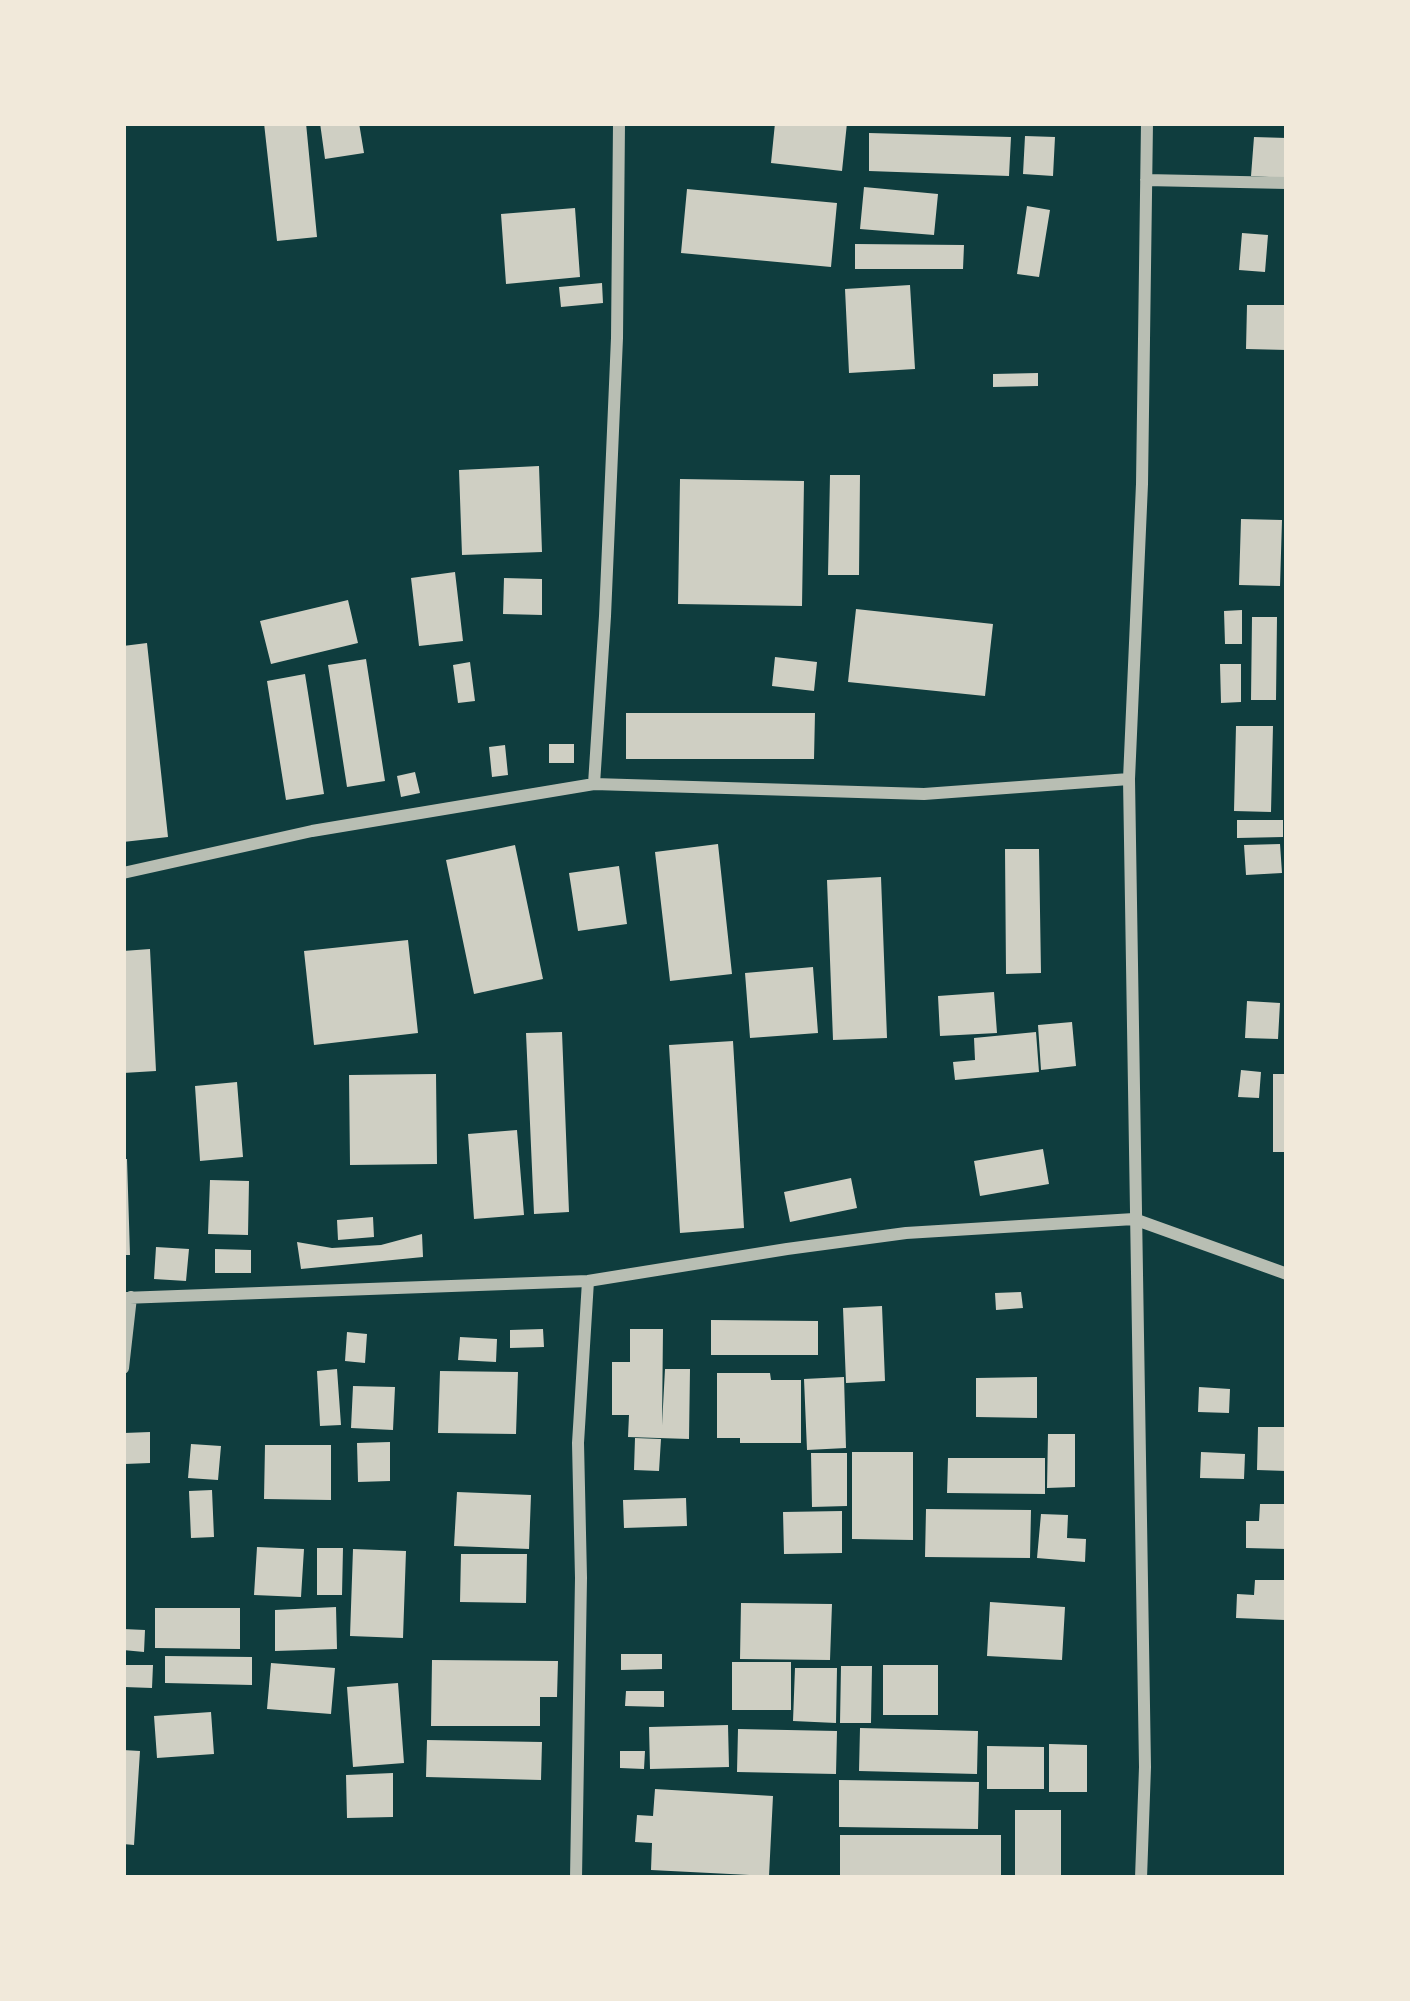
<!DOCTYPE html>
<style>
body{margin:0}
#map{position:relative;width:1410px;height:2001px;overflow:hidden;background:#0f3d3e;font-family:"Fira Sans",sans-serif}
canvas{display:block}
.frame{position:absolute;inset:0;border:126px solid #f1e9da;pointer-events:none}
</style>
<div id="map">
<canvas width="1410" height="2001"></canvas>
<div class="frame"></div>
</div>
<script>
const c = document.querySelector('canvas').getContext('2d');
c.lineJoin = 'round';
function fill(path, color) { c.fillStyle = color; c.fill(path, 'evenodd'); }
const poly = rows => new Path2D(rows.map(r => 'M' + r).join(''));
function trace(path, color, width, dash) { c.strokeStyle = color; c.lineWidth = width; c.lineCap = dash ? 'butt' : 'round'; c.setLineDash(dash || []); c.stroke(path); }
fill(poly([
 [264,123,306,123,317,237,277,241],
 [320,123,359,123,364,153,325,159],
 [775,123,847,123,842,171,771,163],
 [869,133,1011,137,1009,176,869,171],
 [1025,136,1055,137,1053,176,1023,174],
 [1254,137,1287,138,1287,178,1251,176],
 [864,187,938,194,934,235,860,229],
 [687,189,837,203,831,267,681,253],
 [1027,206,1050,210,1039,277,1017,274],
 [575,208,580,277,506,284,501,214],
 [1242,233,1268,235,1265,272,1239,270],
 [855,244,964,245,963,269,855,269],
 [602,283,603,303,561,307,559,287],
 [910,285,915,369,849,373,845,289],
 [1247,305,1287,305,1287,350,1246,349],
 [1038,373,1038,386,993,387,993,374],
 [539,466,542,552,462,555,459,470],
 [830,475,860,475,859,575,828,575],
 [680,479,804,481,802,606,678,604],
 [1241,519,1282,520,1280,586,1239,585],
 [455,572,463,641,419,646,411,578],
 [504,578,542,579,542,615,503,614],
 [348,600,358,643,271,664,260,621],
 [856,609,993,624,985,696,848,682],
 [1242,610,1242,644,1225,644,1224,611],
 [1252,617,1277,617,1276,700,1251,700],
 [147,643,168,837,123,842,123,646],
 [775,657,817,662,814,691,772,686],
 [366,659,385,781,347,787,328,665],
 [470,662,475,701,458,703,453,665],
 [1220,664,1241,664,1241,702,1221,703],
 [305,674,324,794,286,800,267,681],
 [626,713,815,713,814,759,626,759],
 [1236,726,1273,726,1271,812,1234,811],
 [549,744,574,744,574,763,549,763],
 [505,745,508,775,492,777,489,747],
 [415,772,420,793,401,797,397,776],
 [1237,820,1283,820,1283,837,1237,838],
 [718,844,732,974,670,981,655,852],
 [1280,844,1282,873,1246,875,1244,845],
 [515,845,543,979,474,994,446,860],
 [1005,849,1039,849,1041,973,1006,974],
 [619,866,627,924,578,931,569,873],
 [881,877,887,1038,833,1040,827,880],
 [408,940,418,1033,314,1045,304,951],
 [150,949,156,1071,123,1073,123,951],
 [813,967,818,1033,750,1038,745,973],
 [994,992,997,1033,940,1036,938,996],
 [1247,1001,1280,1003,1278,1039,1245,1038],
 [1072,1022,1076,1066,1041,1070,1038,1025],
 [562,1032,569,1212,534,1214,526,1033],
 [1036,1032,1039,1072,955,1080,953,1062,975,1060,974,1038],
 [733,1041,744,1228,680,1233,669,1045],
 [1241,1070,1261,1072,1259,1098,1238,1097],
 [436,1074,437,1164,350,1165,349,1075],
 [1273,1074,1287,1074,1287,1152,1273,1152],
 [237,1082,243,1157,200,1161,195,1086],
 [517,1130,524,1215,474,1219,468,1134],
 [1043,1149,1049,1184,980,1196,974,1161],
 [123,1159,127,1159,130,1255,123,1255],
 [851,1178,857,1208,790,1222,784,1192],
 [210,1180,249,1181,248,1235,208,1234],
 [373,1217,374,1237,338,1240,337,1220],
 [422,1234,423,1257,301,1269,297,1242,332,1248,381,1245],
 [156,1247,189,1249,186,1281,154,1279],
 [215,1249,251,1250,251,1273,215,1273],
 [1021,1292,1023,1308,996,1310,995,1293],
 [882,1306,885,1381,846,1383,843,1308],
 [711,1320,818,1321,818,1355,711,1355],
 [543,1329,544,1347,510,1348,510,1330],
 [630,1329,663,1329,662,1425,665,1369,690,1369,689,1439,628,1437,629,1415,612,1415,612,1362,630,1362],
 [347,1332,367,1334,365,1363,345,1361],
 [460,1337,497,1339,496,1362,458,1360],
 [337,1369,341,1425,320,1426,317,1371],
 [440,1371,518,1372,516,1434,438,1433],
 [717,1373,770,1373,771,1380,801,1380,801,1443,740,1443,740,1438,717,1438],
 [844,1377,846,1448,807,1450,804,1379],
 [1037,1377,1037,1418,976,1417,976,1378],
 [353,1386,395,1387,393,1430,351,1428],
 [1199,1387,1230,1389,1229,1413,1198,1412],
 [1258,1427,1287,1427,1287,1471,1257,1470],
 [150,1432,150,1463,125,1464,124,1433],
 [1048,1434,1075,1434,1075,1487,1047,1488],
 [635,1438,661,1439,659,1471,634,1470],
 [390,1442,390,1481,358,1482,357,1443],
 [191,1444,221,1446,218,1480,188,1478],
 [265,1445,331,1445,331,1500,264,1499],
 [852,1452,913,1452,913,1540,852,1539],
 [1201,1452,1245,1454,1244,1479,1200,1478],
 [811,1453,847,1453,847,1506,812,1507],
 [948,1458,1045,1458,1045,1494,947,1493],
 [212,1490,214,1537,191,1538,189,1491],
 [457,1492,531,1495,529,1549,454,1546],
 [686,1498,687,1526,624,1528,623,1500],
 [1260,1504,1287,1504,1287,1549,1246,1548,1246,1521,1259,1521],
 [926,1509,1031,1510,1030,1558,925,1557],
 [842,1511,842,1553,784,1554,783,1512],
 [1041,1514,1068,1515,1067,1538,1086,1539,1085,1562,1037,1558],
 [257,1547,304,1549,301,1597,254,1595],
 [317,1548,343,1548,342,1595,317,1595],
 [353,1549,406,1551,403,1638,350,1636],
 [461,1554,527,1554,526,1603,460,1602],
 [1255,1580,1286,1580,1285,1620,1236,1618,1237,1594,1254,1595],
 [990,1602,1065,1607,1062,1660,987,1656],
 [741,1603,832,1604,830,1660,740,1659],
 [336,1607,337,1649,275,1651,275,1610],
 [155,1608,240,1608,240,1649,155,1648],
 [123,1629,145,1630,144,1652,123,1650],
 [621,1654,662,1654,662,1669,621,1670],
 [165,1656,252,1657,252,1685,165,1683],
 [432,1660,558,1661,557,1697,540,1697,540,1726,431,1726],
 [732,1662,791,1662,791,1710,732,1710],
 [271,1663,335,1668,331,1714,267,1709],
 [124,1665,153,1665,152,1688,124,1687],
 [883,1665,938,1665,938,1715,883,1715],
 [841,1666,872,1666,871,1723,840,1723],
 [795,1668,837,1668,836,1723,793,1721],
 [398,1683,404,1763,353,1767,347,1687],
 [626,1691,664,1691,664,1707,625,1706],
 [211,1712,214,1754,157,1758,154,1716],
 [728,1725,729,1767,650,1769,649,1727],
 [860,1728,978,1731,977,1774,859,1771],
 [738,1729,837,1731,836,1774,737,1772],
 [427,1740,542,1742,541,1780,426,1777],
 [1049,1744,1087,1745,1087,1792,1049,1792],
 [987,1746,1044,1747,1044,1789,987,1789],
 [123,1750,140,1751,134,1845,123,1844],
 [620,1751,645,1751,644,1769,620,1768],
 [393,1773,393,1817,347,1818,346,1775],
 [839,1780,979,1782,978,1829,839,1827],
 [655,1789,773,1796,769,1876,651,1870,652,1843,635,1842,637,1815,653,1816],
 [1015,1810,1061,1810,1061,1878,1015,1878],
 [840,1835,1001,1835,1001,1878,840,1878]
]), '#cfcfc3');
trace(poly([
 [1146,180,1287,183],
 [594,784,605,616,617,338,619,123],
 [123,873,312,831,594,784,924,794,1129,779],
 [123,1298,588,1281,787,1249,906,1233,1134,1219,1287,1274],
 [123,1368,131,1297],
 [576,1878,581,1578,578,1443,588,1281],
 [1141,1878,1145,1767,1129,779,1142,484,1147,123]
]), '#b8beb3', 12);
</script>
